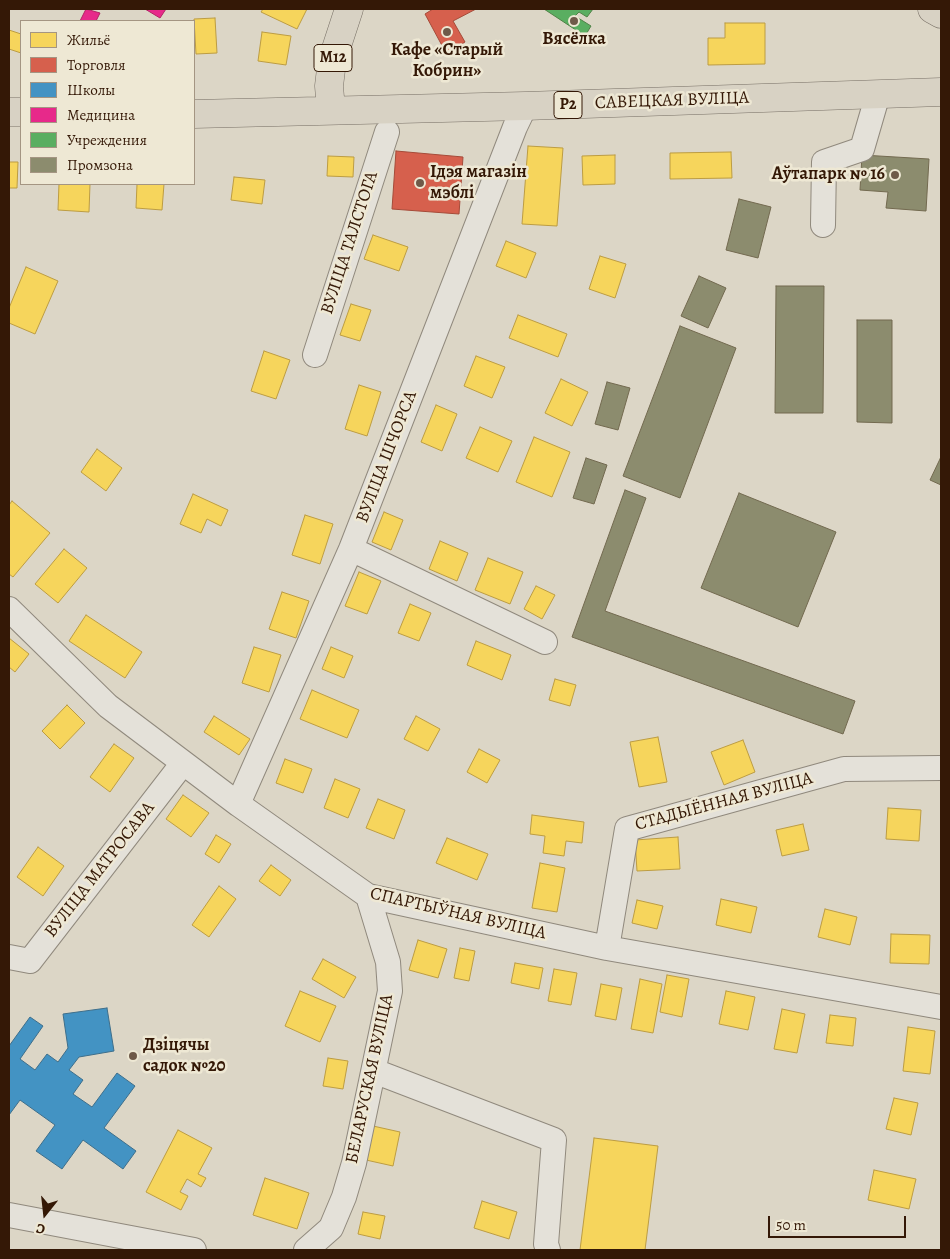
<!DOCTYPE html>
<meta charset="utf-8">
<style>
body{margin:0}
#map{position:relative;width:950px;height:1259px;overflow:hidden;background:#dcd6c6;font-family:Alegreya,serif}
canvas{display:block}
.frame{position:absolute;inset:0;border:10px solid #341806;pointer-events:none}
.legend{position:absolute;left:20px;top:20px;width:175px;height:165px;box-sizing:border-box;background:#eee8d4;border:1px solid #a49582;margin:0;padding:6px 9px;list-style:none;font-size:15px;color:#341806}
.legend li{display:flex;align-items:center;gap:10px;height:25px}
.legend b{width:25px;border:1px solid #a49582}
.north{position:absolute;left:20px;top:1189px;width:50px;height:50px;-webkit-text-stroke:4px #eee8d4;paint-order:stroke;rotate:196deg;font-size:14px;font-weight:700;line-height:20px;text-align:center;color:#341806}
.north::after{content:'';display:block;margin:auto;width:18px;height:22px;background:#341806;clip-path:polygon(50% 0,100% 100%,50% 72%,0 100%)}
.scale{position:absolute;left:768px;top:1216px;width:138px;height:22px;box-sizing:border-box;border:2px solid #341806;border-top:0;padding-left:6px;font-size:15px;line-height:18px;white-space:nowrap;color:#341806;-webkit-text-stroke:4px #eee8d4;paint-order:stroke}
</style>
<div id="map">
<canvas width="950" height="1259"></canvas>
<div class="frame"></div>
<ul class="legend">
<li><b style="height:14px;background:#f6d55c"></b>Жильё</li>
<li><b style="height:14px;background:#d6604d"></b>Торговля</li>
<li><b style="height:14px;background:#4393c3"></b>Школы</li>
<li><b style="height:14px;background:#e7298a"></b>Медицина</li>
<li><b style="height:14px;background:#5aae61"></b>Учреждения</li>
<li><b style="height:14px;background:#8c8c6e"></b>Промзона</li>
</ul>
<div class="north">С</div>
<div class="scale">50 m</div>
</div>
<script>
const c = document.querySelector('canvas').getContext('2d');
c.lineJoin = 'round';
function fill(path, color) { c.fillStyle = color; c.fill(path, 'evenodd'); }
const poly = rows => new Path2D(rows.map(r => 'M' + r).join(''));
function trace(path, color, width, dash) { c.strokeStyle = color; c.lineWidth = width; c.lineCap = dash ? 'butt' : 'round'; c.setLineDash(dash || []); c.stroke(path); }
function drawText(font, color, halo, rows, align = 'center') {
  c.font = font + ' Alegreya,serif'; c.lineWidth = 5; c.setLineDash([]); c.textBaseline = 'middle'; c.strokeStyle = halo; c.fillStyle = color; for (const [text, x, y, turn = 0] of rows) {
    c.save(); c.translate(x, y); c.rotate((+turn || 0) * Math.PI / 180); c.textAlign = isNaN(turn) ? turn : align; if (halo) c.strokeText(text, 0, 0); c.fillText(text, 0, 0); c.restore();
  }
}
const homes = poly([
 [263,9,307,9,297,29,261,12,263,9],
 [215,18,217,53,196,54,194,19,215,18],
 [725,23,765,23,765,64,708,65,708,38,725,38,725,23],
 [9,30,21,34,21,53,9,49,9,30],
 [262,32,291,36,286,65,258,61,262,32],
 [528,146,563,148,557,226,522,224,528,146],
 [731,152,732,178,670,179,670,153,731,152],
 [615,155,615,184,583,185,582,156,615,155],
 [328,156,354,157,353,177,327,176,328,156],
 [9,162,18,162,17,188,9,188,9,162],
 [234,177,265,180,262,204,231,200,234,177],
 [59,184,90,184,89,212,58,210,59,184],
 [137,184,164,184,162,210,136,208,137,184],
 [373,235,408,247,399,271,364,259,373,235],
 [506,241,536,253,526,278,496,266,506,241],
 [600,256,626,264,615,298,589,289,600,256],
 [26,267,58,281,35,334,9,323,9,308,26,267],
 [351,304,371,310,360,341,340,335,351,304],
 [518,315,567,334,558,357,509,338,518,315],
 [264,351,290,360,276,399,251,391,264,351],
 [476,356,505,367,492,398,464,386,476,356],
 [561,379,588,392,572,426,545,413,561,379],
 [359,385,381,392,367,436,345,429,359,385],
 [436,405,457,414,442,451,421,442,436,405],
 [480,427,512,441,498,472,466,458,480,427],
 [534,437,570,452,552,497,516,482,534,437],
 [97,449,122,468,106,491,81,472,97,449],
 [193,494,228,510,221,526,207,519,201,533,180,524,193,494],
 [12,501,50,533,13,577,9,574,9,505,12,501],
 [384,512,403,520,391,550,372,542,384,512],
 [305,515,333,524,320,564,292,555,305,515],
 [440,541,468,553,457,581,429,569,440,541],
 [64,549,87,568,58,603,35,584,64,549],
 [488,558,523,572,510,604,475,590,488,558],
 [359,572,381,581,367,614,345,606,359,572],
 [536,586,555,595,542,619,524,609,536,586],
 [282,592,309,601,296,638,269,629,282,592],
 [410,604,431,613,419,641,398,633,410,604],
 [86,615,142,652,125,678,69,641,86,615],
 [9,638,29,654,15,672,9,667,9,638],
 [476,641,511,655,502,680,467,665,476,641],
 [254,647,281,655,269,692,242,683,254,647],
 [331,647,353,656,344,678,322,669,331,647],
 [555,679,576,685,570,706,549,700,555,679],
 [312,690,359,710,347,738,300,719,312,690],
 [67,705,85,723,60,749,42,731,67,705],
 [214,716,250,739,239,755,204,732,214,716],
 [416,716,440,729,428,751,404,739,416,716],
 [658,737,667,782,639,787,630,742,658,737],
 [743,740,755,772,724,785,711,752,743,740],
 [114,744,134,758,110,792,90,777,114,744],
 [479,749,500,760,487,783,467,772,479,749],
 [285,759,312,769,303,793,276,783,285,759],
 [335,779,360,789,348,818,324,808,335,779],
 [183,795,209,813,191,837,166,819,183,795],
 [378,799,405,810,394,839,366,828,378,799],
 [888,808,921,810,919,841,886,839,888,808],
 [532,815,584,822,582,843,566,841,564,856,543,853,545,836,530,834,532,815],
 [803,824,809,850,782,856,776,830,803,824],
 [216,835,231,844,219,863,205,854,216,835],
 [678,837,680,869,637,871,635,840,678,837],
 [447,838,488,854,477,880,436,863,447,838],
 [38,847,64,866,43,896,17,877,38,847],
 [540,863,565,868,557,912,532,908,540,863],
 [271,865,291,880,280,896,259,881,271,865],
 [219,886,236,899,209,937,192,925,219,886],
 [721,899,757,907,751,933,716,925,721,899],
 [637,900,663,906,657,929,632,923,637,900],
 [825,909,857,917,850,945,818,937,825,909],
 [891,934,930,935,929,964,890,963,891,934],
 [418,940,447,949,438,978,409,970,418,940],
 [460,948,475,951,469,981,454,978,460,948],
 [323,959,356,977,344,998,312,979,323,959],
 [515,963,543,968,539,989,511,983,515,963],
 [554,969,577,973,571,1005,548,1001,554,969],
 [667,975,689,979,682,1017,660,1012,667,975],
 [640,979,662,984,653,1033,631,1029,640,979],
 [601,984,622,988,616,1020,595,1016,601,984],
 [300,991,336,1006,320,1042,285,1026,300,991],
 [726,991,755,997,748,1030,719,1024,726,991],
 [782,1009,805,1014,797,1053,774,1049,782,1009],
 [830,1015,856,1018,853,1046,826,1043,830,1015],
 [908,1027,935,1031,930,1074,903,1071,908,1027],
 [328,1058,348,1061,343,1089,323,1086,328,1058],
 [894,1098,918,1103,911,1135,886,1129,894,1098],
 [373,1126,400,1132,393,1166,366,1160,373,1126],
 [178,1130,212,1148,198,1174,206,1178,201,1187,187,1179,180,1192,188,1196,181,1210,146,1192,178,1130],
 [594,1138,658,1146,645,1250,580,1250,594,1138],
 [874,1170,916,1179,909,1209,868,1200,874,1170],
 [265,1178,309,1193,297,1229,253,1215,265,1178],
 [482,1201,517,1212,509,1239,474,1228,482,1201],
 [363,1212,385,1216,380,1239,358,1234,363,1212]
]);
fill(homes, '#f6d55c');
trace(homes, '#bc9c42', 1);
const shops = poly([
 [433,9,476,9,453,21,465,42,446,53,425,14,433,9],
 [396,151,463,157,459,214,392,209,396,151]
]);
fill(shops, '#d6604d');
trace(shops, '#a54a38', 1);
const schools = poly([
 [107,1008,114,1051,79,1057,69,1070,83,1080,73,1094,92,1107,117,1073,135,1086,104,1128,136,1151,123,1169,83,1140,62,1169,36,1151,55,1125,20,1100,9,1115,9,1046,30,1017,43,1026,20,1059,35,1070,47,1054,58,1062,68,1048,63,1014,107,1008]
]);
fill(schools, '#4393c3');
trace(schools, '#3e6e8a', 1);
const health = poly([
 [86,9,100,13,96,21,80,21,86,9],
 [145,9,166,9,160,18,145,9]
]);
fill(health, '#e7298a');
trace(health, '#b12462', 1);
const public = poly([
 [544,9,593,9,587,17,579,12,575,16,591,26,585,36,544,9]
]);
fill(public, '#5aae61');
trace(public, '#4f8146', 1);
const industry = poly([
 [862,155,929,159,926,211,886,208,888,192,860,190,862,155],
 [739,199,771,207,758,258,726,250,739,199],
 [699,276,726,288,708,328,681,316,699,276],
 [776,286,824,286,823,413,775,413,776,286],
 [857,320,892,320,892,423,857,422,857,320],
 [680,326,736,348,680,498,623,476,680,326],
 [607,382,630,388,618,430,595,424,607,382],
 [586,458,607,465,594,504,573,498,586,458],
 [940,459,941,460,941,485,930,480,940,459],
 [625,490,646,498,605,611,855,701,843,734,572,637,625,490],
 [739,493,836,532,798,627,701,588,739,493]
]);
fill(industry, '#8c8c6e');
trace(industry, '#72694f', 1);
const minor = poly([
 [823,225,824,162,862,149,878,94],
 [315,355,387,132],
 [351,549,545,642],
 [9,609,108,706,238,804,368,896,607,948,941,1007],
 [238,804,351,549,515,127,525,106],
 [607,948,627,829,844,769,941,768],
 [9,957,30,961,183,763],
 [374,1071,554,1140,546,1244,548,1250],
 [9,1215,194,1250],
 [306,1250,331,1228,344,1197,354,1163,390,991,388,962,368,896]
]);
const major = poly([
 [932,9,941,14],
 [331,110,329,86,332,61,349,9],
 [9,112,21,112],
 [194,114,525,106,941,92]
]);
trace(minor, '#90897d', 26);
trace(major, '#776f65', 29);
trace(minor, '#e4e1d9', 24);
trace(major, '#d8d2c4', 28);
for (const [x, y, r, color] of [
 [574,21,5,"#6f5a49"],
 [447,32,5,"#6f5a49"],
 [895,175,5,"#6f5a49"],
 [420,183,5,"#6f5a49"],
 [133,1056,5,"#6f5a49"]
]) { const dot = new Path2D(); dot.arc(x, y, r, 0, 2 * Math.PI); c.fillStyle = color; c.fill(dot); trace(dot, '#eee8d4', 2); }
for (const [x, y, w] of [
 [333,58,38],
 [568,105,28]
]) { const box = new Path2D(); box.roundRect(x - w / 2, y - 13.5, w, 27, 4); c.fillStyle = '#eee8d4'; c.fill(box); trace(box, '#341806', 1); }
drawText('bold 16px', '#341806', null, [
 ["М12",333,58],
 ["Р2",568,105]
]);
drawText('bold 18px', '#341806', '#eee8d4', [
 ["Вясёлка",574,40],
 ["Кафе «Старый",447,51],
 ["Кобрин»",447,72],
 ["Ідэя магазін",430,173,"left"],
 ["мэблі",430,194,"left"],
 ["Аўтапарк № 16",885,175,"right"],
 ["Дзіцячы",143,1046,"left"],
 ["садок №20",143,1067,"left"]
]);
drawText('18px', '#341806', '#eee8d4', [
 ["САВЕЦКАЯ ВУЛІЦА",672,101,-2],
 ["ВУЛІЦА ТАЛСТОГА",350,243,-72],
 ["ВУЛІЦА ШЧОРСА",387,457,-69],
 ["СТАДЫЁННАЯ ВУЛІЦА",724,802,-15],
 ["ВУЛІЦА МАТРОСАВА",100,870,-52],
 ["СПАРТЫЎНАЯ ВУЛІЦА",458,914,13],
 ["БЕЛАРУСКАЯ ВУЛІЦА",370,1079,-78]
]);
</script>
